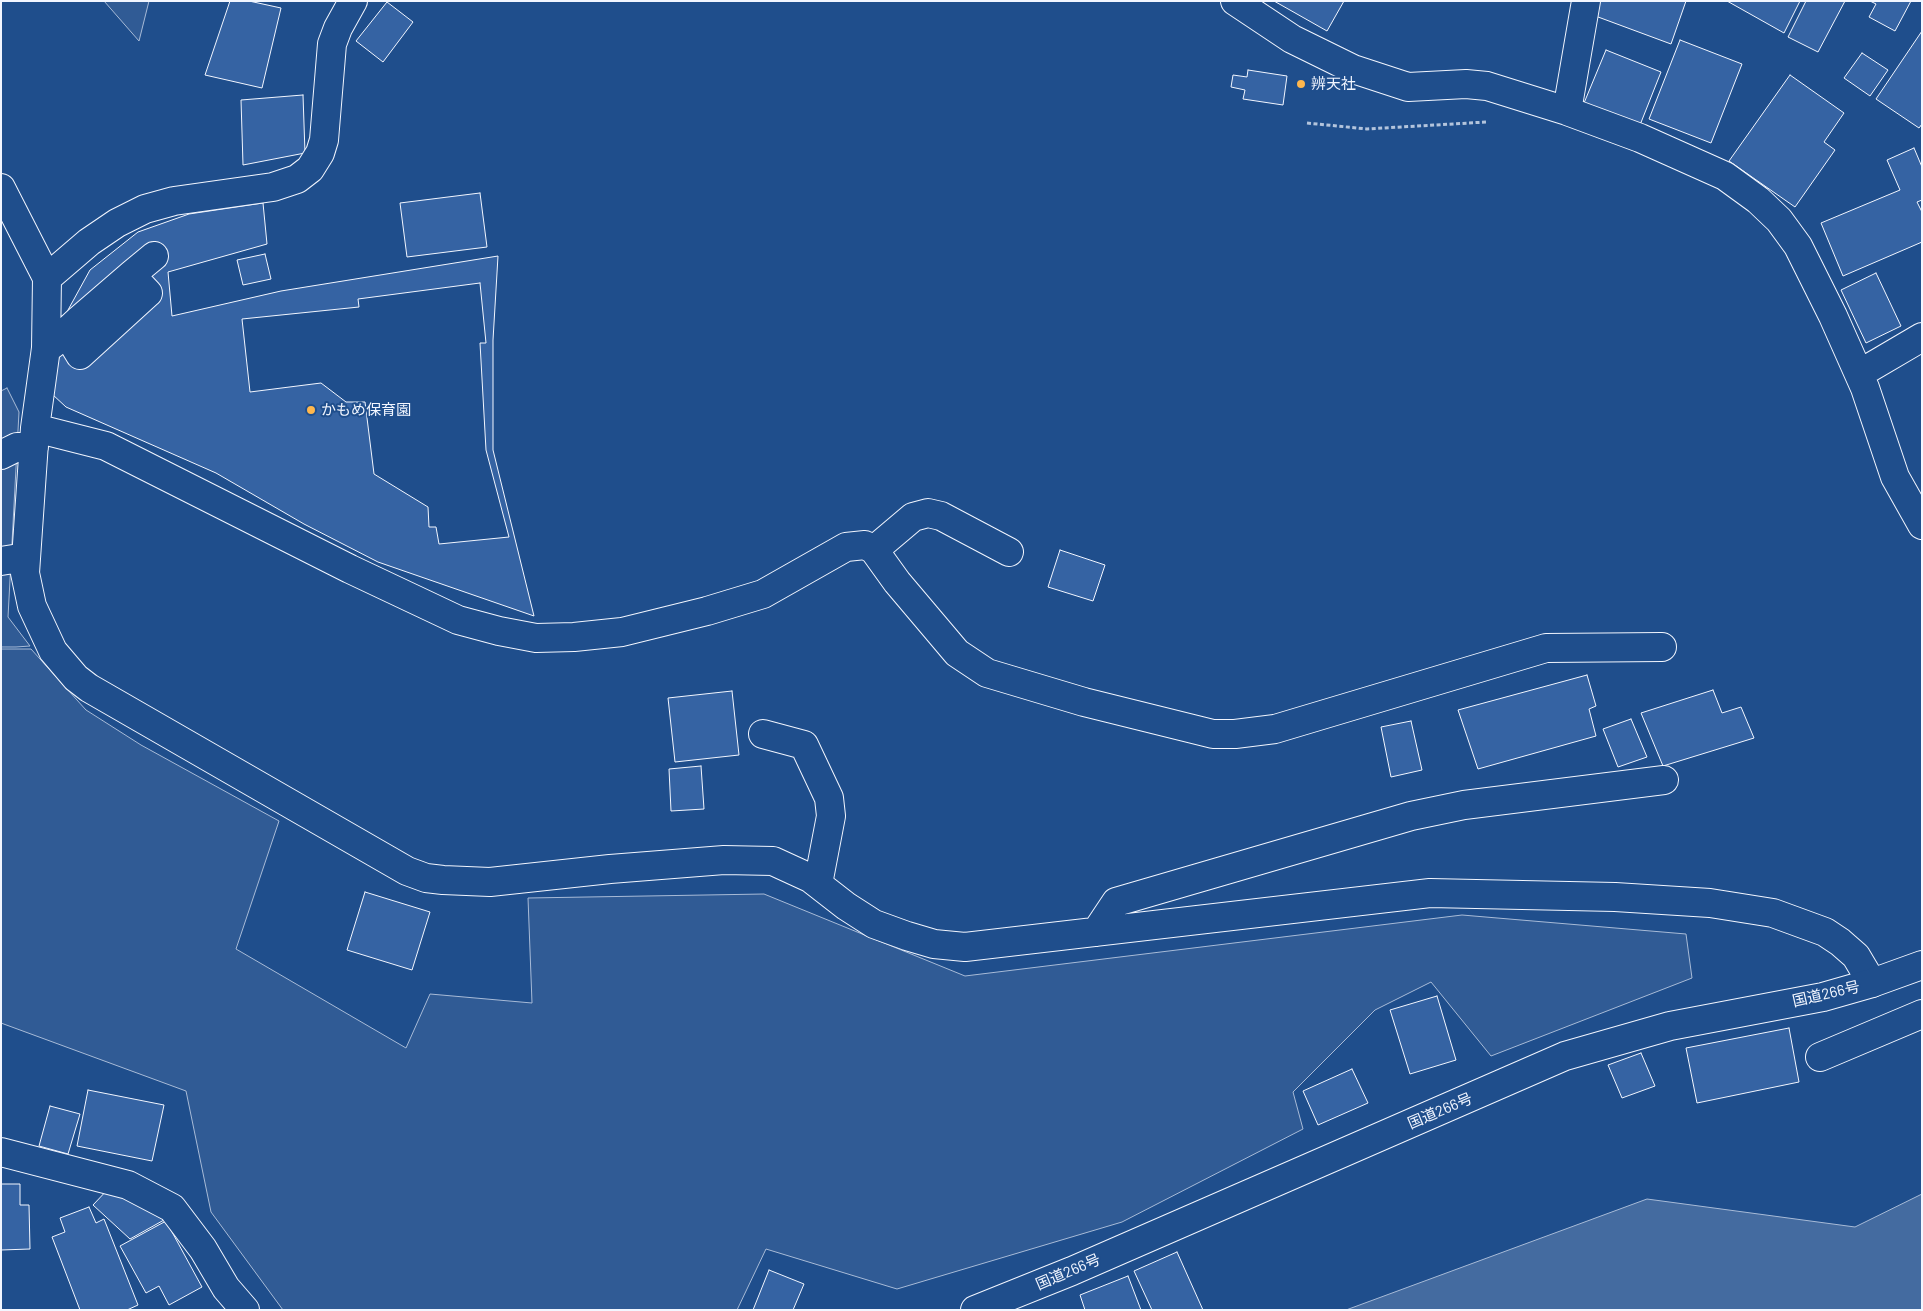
<!DOCTYPE html>
<meta charset="utf-8">
<style>
body{margin:0}
#map{position:relative;width:1923px;height:1311px;overflow:hidden;background:#1f4e8c;font-family:Barlow,sans-serif}
canvas{display:block}
.frame{position:absolute;inset:0;border:2px solid #f2f6ff;pointer-events:none}
</style>
<div id="map">
<canvas width="1923" height="1311"></canvas>
<div class="frame"></div>
</div>
<script>
const c = document.querySelector('canvas').getContext('2d');
c.lineJoin = 'round';
function fill(path, color) { c.fillStyle = color; c.fill(path, 'evenodd'); }
const poly = rows => new Path2D(rows.map(r => 'M' + r).join(''));
function trace(path, color, width, dash) { c.strokeStyle = color; c.lineWidth = width; c.lineCap = dash ? 'butt' : 'round'; c.setLineDash(dash || []); c.stroke(path); }
function drawText(font, color, halo, rows, align = 'center') {
  c.font = font + ' Barlow,"Noto Sans JP",sans-serif'; c.lineWidth = 4; c.setLineDash([]); c.textBaseline = 'middle'; c.strokeStyle = halo; c.fillStyle = color; for (const [text, x, y, turn = 0] of rows) {
    c.save(); c.translate(x, y); c.rotate((+turn || 0) * Math.PI / 180); c.textAlign = isNaN(turn) ? turn : align; if (halo) c.strokeText(text, 0, 0); c.fillText(text, 0, 0); c.restore();
  }
}
const built = poly([
 [104,1,149,1,139,41,104,1],
 [7,388,19,412,8,617,30,646,16,647,1,647,1,391,7,388],
 [1,649,31,649,86,710,141,745,279,821,236,949,406,1048,430,994,532,1003,528,898,764,894,965,976,1462,915,1686,934,1692,978,1491,1056,1431,982,1375,1010,1293,1092,1303,1129,1122,1222,897,1289,766,1249,737,1310,283,1310,211,1212,186,1091,1,1023,1,649]
]);
fill(built, '#305b95');
trace(built, '#a8bbd7', 1);
const water = poly([
 [1922,1194,1922,1310,1346,1310,1647,1199,1855,1227,1922,1194]
]);
fill(water, '#446ba0');
trace(water, '#a8bbd7', 1);
const building = poly([
 [230,1,249,1,281,8,262,88,205,75,230,1],
 [1274,1,1344,1,1327,31,1274,1],
 [1594,1,1686,1,1671,44,1590,14,1594,1],
 [1727,1,1800,1,1784,33,1727,1],
 [1806,1,1845,1,1818,52,1788,37,1806,1],
 [1870,1,1911,1,1895,31,1869,17,1876,4,1870,1],
 [387,2,413,22,383,62,356,41,387,2],
 [1922,31,1922,124,1919,128,1876,99,1922,31],
 [1680,40,1742,64,1711,143,1649,119,1680,40],
 [1606,50,1661,72,1640,125,1584,103,1606,50],
 [1862,53,1888,70,1870,96,1844,78,1862,53],
 [1248,70,1287,76,1283,105,1243,99,1245,90,1231,87,1233,75,1247,77,1248,70],
 [1790,75,1844,113,1824,142,1835,150,1795,207,1729,161,1790,75],
 [303,95,305,153,243,165,241,100,303,95],
 [1914,148,1922,167,1922,200,1917,202,1922,212,1922,242,1843,276,1821,223,1900,190,1887,160,1914,148],
 [480,193,487,247,407,257,400,203,480,193],
 [263,203,267,244,168,272,172,316,281,291,498,256,493,340,493,450,534,616,378,562,304,524,216,473,66,407,52,394,68,310,90,270,138,232,189,214,263,203],
 [265,254,271,279,243,285,237,260,265,254],
 [1876,273,1901,326,1866,343,1841,290,1876,273],
 [480,283,486,343,480,343,486,450,509,537,439,544,436,527,429,527,428,507,374,474,365,402,346,402,321,383,250,392,242,319,359,307,358,299,480,283],
 [1060,550,1105,565,1093,601,1048,587,1060,550],
 [1587,675,1596,706,1589,709,1596,736,1478,769,1458,710,1587,675],
 [1713,690,1722,713,1741,707,1754,738,1663,766,1641,713,1713,690],
 [732,691,739,755,675,762,668,698,732,691],
 [1631,719,1647,757,1618,767,1603,729,1631,719],
 [1411,721,1422,770,1391,777,1381,727,1411,721],
 [701,766,704,809,671,811,669,769,701,766],
 [365,892,430,912,412,970,347,950,365,892],
 [1437,996,1456,1060,1410,1074,1390,1010,1437,996],
 [1789,1028,1799,1082,1697,1103,1686,1048,1789,1028],
 [1641,1053,1655,1086,1622,1098,1608,1065,1641,1053],
 [1352,1069,1368,1103,1318,1125,1303,1091,1352,1069],
 [88,1090,164,1105,152,1161,77,1146,88,1090],
 [50,1106,80,1114,68,1154,39,1146,50,1106],
 [1,1184,20,1184,20,1205,29,1205,30,1249,1,1250,1,1184],
 [110,1187,164,1220,130,1239,93,1205,110,1187],
 [89,1207,96,1223,104,1219,138,1305,127,1310,80,1310,52,1237,65,1232,60,1218,89,1207],
 [166,1221,202,1287,169,1305,159,1286,146,1293,120,1246,166,1221],
 [1177,1252,1203,1310,1152,1310,1134,1271,1177,1252],
 [769,1270,804,1284,793,1310,753,1310,769,1270],
 [1128,1276,1141,1310,1085,1310,1080,1295,1128,1276]
]);
fill(building, '#3563a3');
trace(building, '#f2f6ff', 1);
const minor = poly([
 [1235,1,1292,39,1353,69,1408,87,1466,84,1487,86,1567,111,1640,138,1725,176,1758,200,1779,220,1798,246,1833,316,1865,388,1895,477,1922,525],
 [1567,111,1586,1],
 [1,188,47,278,46,348,35,428,25,573,32,606,53,651,76,678,89,688,407,871,426,878,443,880,490,882,610,869,724,860,773,861,810,878,846,906,874,924,907,936,934,944,965,947,1430,893,1615,897,1710,903,1773,913,1825,932,1840,942,1856,956,1872,983],
 [131,275,154,256],
 [47,278,89,242,117,223,145,209,174,201,273,187,297,179,310,169,320,153,324,140,332,44,338,28,353,1],
 [46,348,53,344,66,332,80,319,131,275,148,293,80,355,66,332],
 [1859,374,1922,337],
 [35,428,106,446,350,569,458,620,499,631,536,638,574,637,622,632,707,611,763,594,846,547,865,545,874,550,897,582,957,653,987,673,1084,702,1213,734,1235,734,1275,729,1546,648,1662,647],
 [1,455,17,447,34,447],
 [874,550,913,517,928,513,941,516,1009,552],
 [1,561,26,557],
 [763,734,804,745,829,798,831,816,818,884],
 [1096,932,1116,902,1411,816,1464,805,1664,780],
 [1820,1057,1922,1014],
 [1,1152,128,1185,172,1208,203,1249,226,1288,245,1310]
]);
const highway = poly([
 [975,1310,1072,1271,1565,1056,1670,1026,1823,997,1872,983,1922,965]
]);
trace(minor, '#f2f6ff', 30);
trace(highway, '#f2f6ff', 30);
trace(poly([
 [1307,123,1367,129,1486,122]
]), '#b3c4dc', 3, [4, 2.5]);
trace(minor, '#1f4e8c', 28);
trace(highway, '#1f4e8c', 28);
for (const [x, y, r, color] of [
 [1301,84,5,"#ffb74d"],
 [311,410,5,"#ffb74d"]
]) { const dot = new Path2D(); dot.arc(x, y, r, 0, 2 * Math.PI); c.fillStyle = color; c.fill(dot); trace(dot, '#1f4e8c', 2); }
drawText('15px', '#f2f6ff', '#1f4e8c', [
 ["辨天社",1311,84],
 ["かもめ保育園",321,410]
], 'left');
drawText('15px', '#f2f6ff', '#1f4e8c', [
 ["国道266号",1826,994,-13],
 ["国道266号",1440,1111,-23],
 ["国道266号",1068,1272,-23]
]);
</script>
